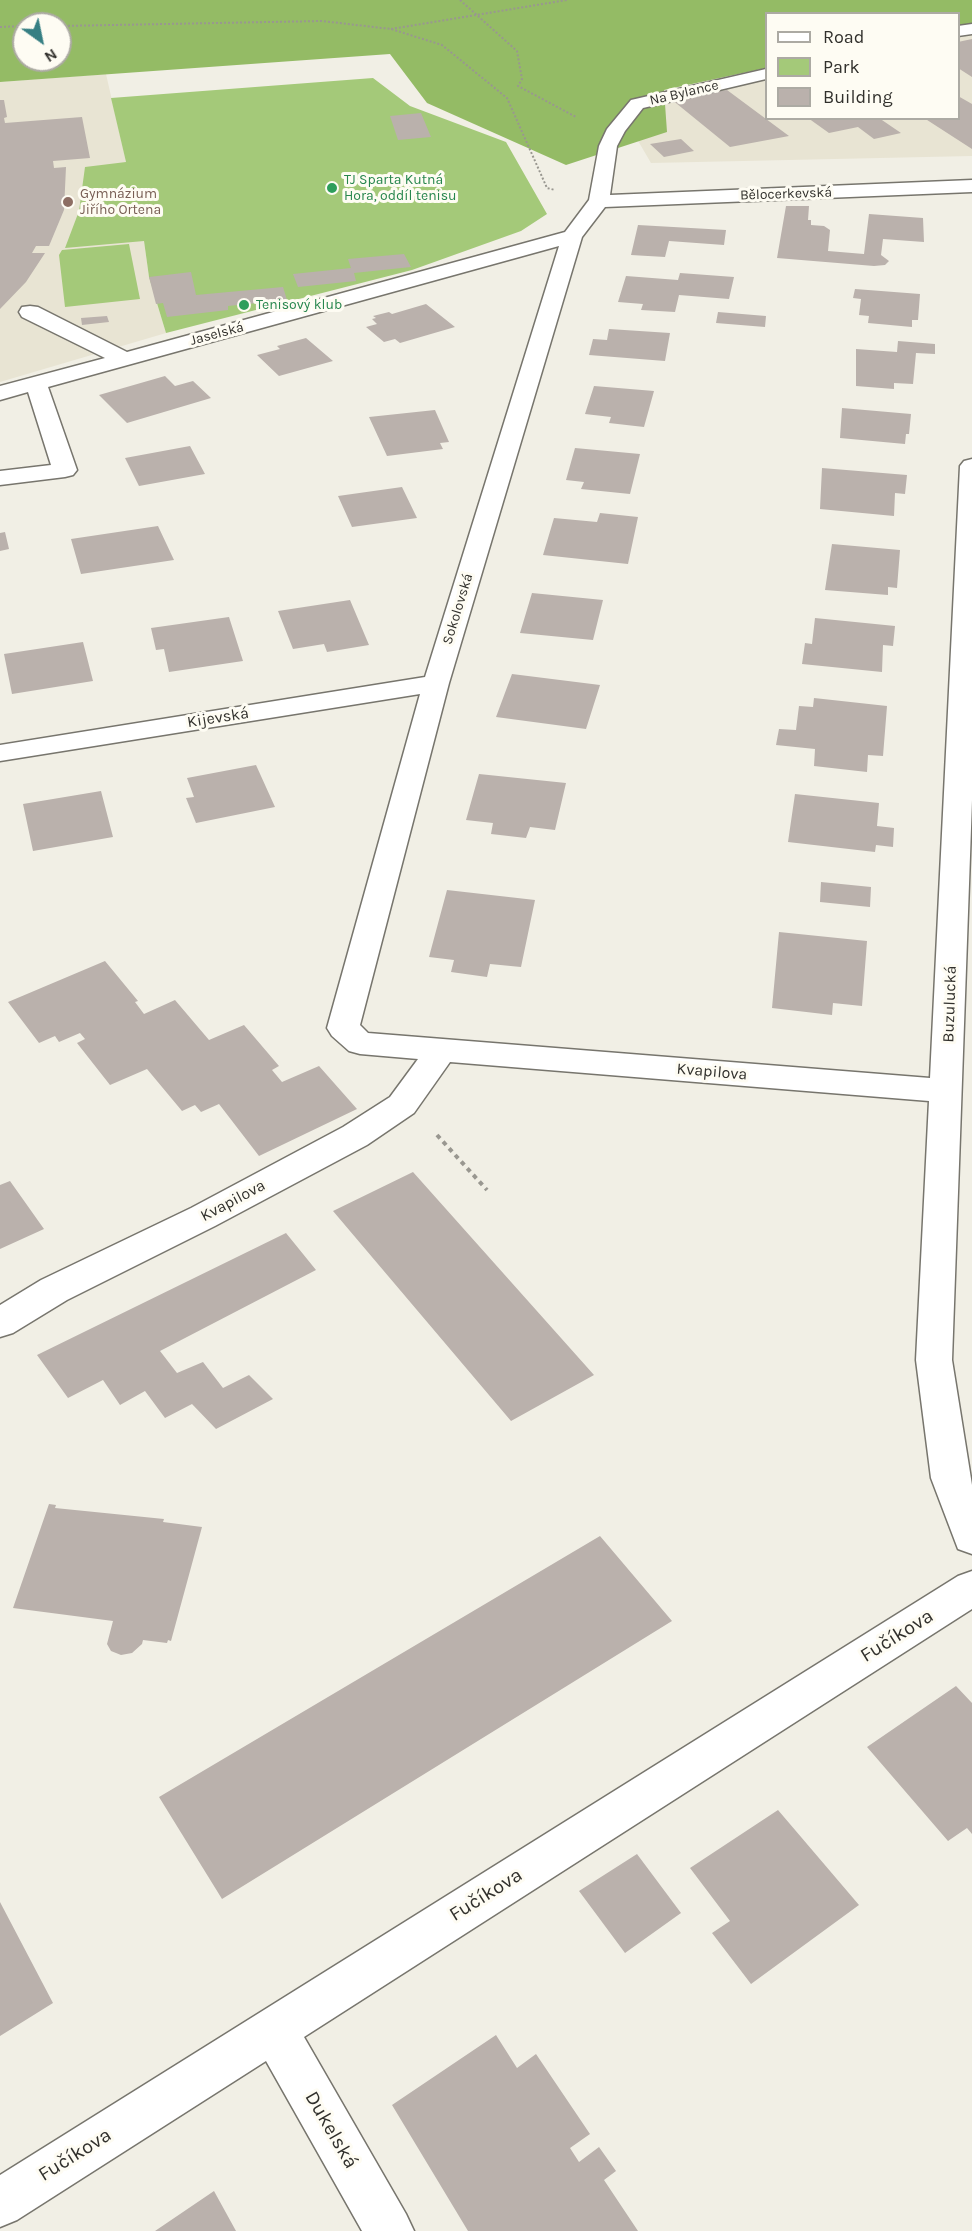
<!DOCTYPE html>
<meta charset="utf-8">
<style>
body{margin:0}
#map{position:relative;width:972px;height:2231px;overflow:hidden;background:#f1efe5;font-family:Karla,sans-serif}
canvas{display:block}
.legend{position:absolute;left:765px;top:12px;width:195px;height:108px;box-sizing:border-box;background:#fefcf3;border:2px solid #acaaa3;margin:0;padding:8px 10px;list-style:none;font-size:18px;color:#31302c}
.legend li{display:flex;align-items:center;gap:12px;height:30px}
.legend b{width:30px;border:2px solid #acaaa3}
.north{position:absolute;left:12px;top:12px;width:60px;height:60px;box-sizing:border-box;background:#fefcf3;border:2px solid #acaaa3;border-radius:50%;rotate:147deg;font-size:16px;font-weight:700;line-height:24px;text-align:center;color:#31302c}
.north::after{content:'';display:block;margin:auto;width:21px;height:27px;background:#367f83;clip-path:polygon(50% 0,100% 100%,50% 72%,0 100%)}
</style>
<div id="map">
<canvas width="972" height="2231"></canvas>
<ul class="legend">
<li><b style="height:8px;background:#fff"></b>Road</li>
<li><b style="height:16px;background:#a4c979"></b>Park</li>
<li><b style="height:16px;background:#bab1ac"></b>Building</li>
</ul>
<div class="north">N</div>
</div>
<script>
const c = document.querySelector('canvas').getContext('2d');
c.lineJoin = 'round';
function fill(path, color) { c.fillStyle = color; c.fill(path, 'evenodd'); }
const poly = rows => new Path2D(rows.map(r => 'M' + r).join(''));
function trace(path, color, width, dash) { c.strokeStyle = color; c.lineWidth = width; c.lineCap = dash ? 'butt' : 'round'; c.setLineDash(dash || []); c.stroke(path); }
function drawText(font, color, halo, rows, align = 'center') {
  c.font = font + ' Karla,sans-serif'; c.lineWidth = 6; c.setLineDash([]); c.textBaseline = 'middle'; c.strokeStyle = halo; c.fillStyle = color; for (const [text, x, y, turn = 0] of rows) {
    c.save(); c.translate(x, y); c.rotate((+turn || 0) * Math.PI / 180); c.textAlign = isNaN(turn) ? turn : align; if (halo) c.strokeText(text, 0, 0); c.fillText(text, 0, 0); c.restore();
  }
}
fill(poly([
 [972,19,972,156,651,163,616,103,766,68,766,118,958,118,959,23],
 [106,74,144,241,149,277,166,333,0,382,0,82]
]), '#e8e4d3');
fill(poly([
 [373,78,410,106,506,142,547,214,521,231,412,270,166,333,149,277,144,241,65,248,79,211,85,167,126,162,111,98],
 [129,244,140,299,65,307,59,255,62,250]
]), '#a4c979');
fill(poly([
 [0,0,972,0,972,25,959,27,958,14,766,14,766,68,664,90,667,132,566,165,427,103,390,54,0,82],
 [24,24,60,24,60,60,24,60]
]), '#94bb65');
fill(poly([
 [972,39,972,77,958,68,958,42],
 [727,90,789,136,730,147,671,99],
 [958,96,972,104,972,149,924,118,958,118],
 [0,100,4,100,7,117,4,118,5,123,82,117,90,158,53,161,54,168,66,167,64,210,49,246,36,246,32,253,45,253,26,282,0,309],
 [421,113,431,137,398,140,390,116],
 [808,118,879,118,901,133,874,139,858,127,829,133],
 [681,139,694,151,664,157,650,144],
 [786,206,809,206,808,220,811,220,811,225,824,226,830,230,828,251,864,254,869,214,923,218,924,242,883,239,881,255,889,261,885,265,874,266,777,258],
 [638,225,726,230,724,245,669,241,665,257,631,255],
 [404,254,411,267,354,273,356,281,298,287,293,274,351,268,348,259],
 [191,272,196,295,283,287,287,300,228,306,228,310,167,317,163,303,156,304,149,277],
 [680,273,734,277,729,299,679,295,675,312,641,310,643,304,618,302,626,276,678,280],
 [855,289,920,294,918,320,912,320,912,327,868,323,869,316,859,315,861,299,853,298],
 [426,304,455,327,400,343,395,339,384,342,366,327,377,324,372,319,376,318,373,316,389,312,392,314],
 [718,312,766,316,765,327,716,323],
 [107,316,109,322,82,325,81,318],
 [609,329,670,333,665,361,589,355,593,339,607,340],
 [306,338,333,361,279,376,257,355,280,349,277,346],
 [898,341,935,344,935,354,916,353,913,384,894,383,894,389,856,386,856,349,897,352],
 [165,376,175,386,193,381,211,398,127,423,99,395],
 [594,386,654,391,644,427,609,423,611,417,585,414],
 [842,408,911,414,909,434,906,434,905,444,840,438],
 [435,410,449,442,440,443,443,449,387,456,369,417],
 [190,446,205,474,139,486,125,458],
 [575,448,640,454,630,494,581,489,584,482,566,480],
 [822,468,907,475,905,494,895,493,894,516,820,509],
 [402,487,417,518,352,527,338,496],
 [600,513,638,517,628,564,543,555,554,518,597,522],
 [158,526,174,560,81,574,71,539],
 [5,532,9,549,0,551,0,533],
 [832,544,900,550,897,588,888,587,888,595,825,590],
 [532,593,603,600,593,640,520,633],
 [350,600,369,645,327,652,324,644,293,649,278,611],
 [229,617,243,661,169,672,164,649,156,650,151,628],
 [815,618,895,626,893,646,883,645,882,672,802,664,805,643,812,644],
 [83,642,93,681,12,694,4,654],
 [512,674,600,685,586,729,496,717],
 [814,698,887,706,883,756,868,755,867,772,814,766,815,749,776,745,779,729,796,730,799,706,813,707],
 [256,765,275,807,196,823,186,798,194,797,187,778],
 [479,774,566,783,555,830,530,827,526,838,491,834,493,823,466,820],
 [101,791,113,837,33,851,23,804],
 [795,794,879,803,877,826,894,828,893,847,876,845,875,852,788,842],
 [821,882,871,887,870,907,820,902],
 [447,890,535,900,521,967,490,964,487,977,451,972,454,960,429,957],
 [779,932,867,941,862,1006,833,1003,832,1015,772,1008],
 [105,961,138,1001,135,1002,144,1014,175,1000,209,1040,244,1025,279,1066,272,1070,282,1082,319,1066,357,1109,259,1156,219,1104,201,1112,195,1105,182,1111,147,1069,110,1085,77,1043,85,1039,80,1033,59,1042,55,1036,39,1043,8,1002],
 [413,1172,594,1375,511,1421,333,1211],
 [10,1181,44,1229,0,1249,0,1185],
 [286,1233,316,1270,160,1351,177,1373,203,1362,223,1388,249,1375,273,1399,216,1429,192,1404,165,1418,145,1391,120,1405,103,1380,68,1398,37,1355],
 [49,1504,56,1505,55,1508,164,1519,163,1522,202,1527,171,1641,168,1640,167,1643,143,1640,142,1644,132,1653,121,1655,111,1651,107,1644,113,1621,13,1608],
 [600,1536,672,1621,222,1899,159,1797],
 [956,1686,972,1703,972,1834,967,1828,948,1841,867,1747],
 [778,1810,859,1905,751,1984,712,1933,730,1921,690,1868],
 [637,1854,681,1913,625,1953,579,1891],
 [0,1902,53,2003,0,2036],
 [496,2035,517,2068,536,2054,590,2134,570,2148,579,2162,599,2147,616,2171,604,2180,638,2231,468,2231,392,2105],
 [214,2191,236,2231,155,2231]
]), '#bab1ac');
const minor = poly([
 [972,24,972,34,958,36,958,26,972,24],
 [766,69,766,79,643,108,625,131,617,146,610,195,972,180,972,192,605,207,582,237,449,683,360,1025,368,1033,930,1078,960,466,964,461,972,459,972,800,952,1360,972,1485,972,1554,958,1549,931,1478,916,1360,929,1101,450,1062,414,1113,367,1145,215,1226,67,1300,13,1333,0,1337,0,1305,41,1280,191,1208,343,1127,390,1097,418,1059,360,1054,349,1051,332,1036,327,1028,420,694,0,761,0,745,425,677,559,246,48,387,77,470,73,475,65,477,0,485,0,471,51,465,28,392,0,400,0,386,105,358,22,317,19,312,22,307,30,306,38,307,127,352,565,232,589,200,599,146,607,129,631,100,766,69],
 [972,1571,972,1609,304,2037,406,2214,414,2231,362,2231,266,2061,17,2220,0,2227,0,2175,958,1576,972,1571]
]);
trace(minor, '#77756d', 3);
trace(poly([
 [460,0,517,51,522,79,518,86,576,117],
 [60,26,322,21,391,29,442,45,507,98,547,188,555,190],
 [0,27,24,26],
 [391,29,567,0]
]), '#999790', 2, [2, 2]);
trace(poly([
 [437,1135,487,1190]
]), '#999790', 4, [4.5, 4.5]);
fill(minor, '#fff');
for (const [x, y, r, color] of [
 [332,188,6,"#2e9e5b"],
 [68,202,6,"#8d6e63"],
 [244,305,6,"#2e9e5b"]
]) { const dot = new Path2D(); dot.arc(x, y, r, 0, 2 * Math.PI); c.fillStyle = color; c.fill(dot); trace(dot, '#fefcf3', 2); }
drawText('14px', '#31302c', '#fefcf3', [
 ["Na Bylance",684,93,-13],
 ["Bělocerkevská",786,194,-2],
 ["Jaselská",217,334,-15],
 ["Sokolovská",458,609,-73]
]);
drawText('14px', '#27864d', '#fefcf3', [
 ["TJ Sparta Kutná",344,180],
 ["Hora, oddíl tenisu",344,196],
 ["Tenisový klub",256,305]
], 'left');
drawText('14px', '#785e54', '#fefcf3', [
 ["Gymnázium",80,194],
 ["Jiřího Ortena",80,210]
], 'left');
drawText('16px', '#31302c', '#fefcf3', [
 ["Kijevská",218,718,-9],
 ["Buzulucká",950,1004,-88],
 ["Kvapilova",712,1072,5],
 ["Kvapilova",233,1201,-28]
]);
drawText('20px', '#31302c', '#fefcf3', [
 ["Fučíkova",897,1636,-32],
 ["Fučíkova",486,1895,-32],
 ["Dukelská",331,2130,60],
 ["Fučíkova",75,2155,-32]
]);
</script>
